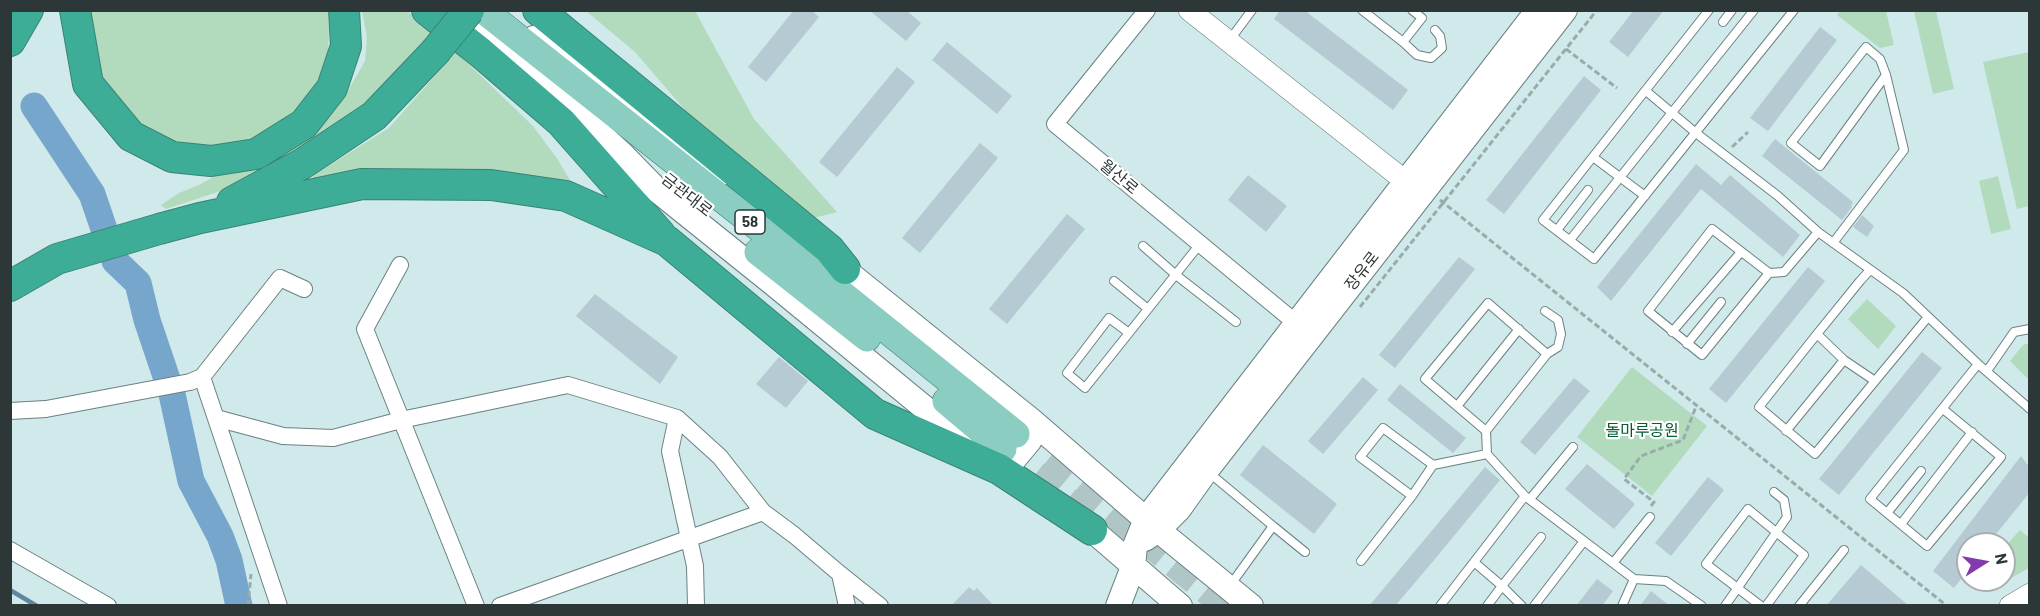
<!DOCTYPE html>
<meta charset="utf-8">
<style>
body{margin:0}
#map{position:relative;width:2040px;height:616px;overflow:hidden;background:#d0e9ea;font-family:Barlow,sans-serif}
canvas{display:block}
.frame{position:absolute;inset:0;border:12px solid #2d3737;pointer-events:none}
.north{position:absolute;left:1956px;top:532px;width:60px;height:60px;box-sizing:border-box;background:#fff;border:2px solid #abafaf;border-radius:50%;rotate:79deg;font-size:16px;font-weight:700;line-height:24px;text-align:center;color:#2d3737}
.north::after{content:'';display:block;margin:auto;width:21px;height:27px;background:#843bad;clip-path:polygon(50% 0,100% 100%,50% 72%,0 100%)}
</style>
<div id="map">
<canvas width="2040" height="616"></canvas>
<div class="frame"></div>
<div class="north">N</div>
</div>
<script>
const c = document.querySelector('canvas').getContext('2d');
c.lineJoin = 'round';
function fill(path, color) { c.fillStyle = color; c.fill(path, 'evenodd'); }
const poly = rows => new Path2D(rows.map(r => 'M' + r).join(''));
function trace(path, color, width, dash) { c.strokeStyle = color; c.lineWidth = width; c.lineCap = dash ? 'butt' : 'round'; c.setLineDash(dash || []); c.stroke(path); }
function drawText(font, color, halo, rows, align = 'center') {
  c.font = font + ' Barlow,"Noto Sans KR",sans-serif'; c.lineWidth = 4.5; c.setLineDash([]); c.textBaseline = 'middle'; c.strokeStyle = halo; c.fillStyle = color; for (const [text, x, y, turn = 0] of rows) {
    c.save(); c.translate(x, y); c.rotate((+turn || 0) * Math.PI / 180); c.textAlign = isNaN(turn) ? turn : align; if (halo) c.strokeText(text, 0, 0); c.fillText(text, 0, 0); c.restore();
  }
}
fill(poly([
 [86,11,328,11,329,35,327,62,312,96,294,116,248,146,194,148,164,139,143,126,120,106,104,89],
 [362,11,407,11,431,28,429,37,370,105,245,183,166,209,161,205,179,193,199,185,217,175,257,163,324,120,345,96,365,61,367,37],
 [586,11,695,11,754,119,837,212,810,219,710,139,635,52],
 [1840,11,1886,11,1894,45,1880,48,1837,15],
 [1914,11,1936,11,1954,89,1933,94],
 [456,52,533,126,558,160,573,185,309,183,315,174,389,128],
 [2029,52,2029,206,2017,209,1983,62],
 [1998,176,2011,229,1991,234,1979,181],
 [1867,299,1896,326,1878,349,1848,319],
 [2029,343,2030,343,2029,380,2010,361,2023,345],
 [1632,367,1707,426,1652,496,1577,437],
 [2020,530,2029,538,2029,568,2004,582,2002,580,2004,580,2004,548]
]), '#b2dbbe');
trace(poly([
 [10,590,37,606]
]), '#61859f', 4.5);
trace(poly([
 [34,106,92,194,106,235],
 [115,261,138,283,147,320,172,394,191,481,220,536,229,560,239,606]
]), '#77a6cc', 27);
fill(poly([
 [794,10,811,10,819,17,766,82,748,67],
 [869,10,906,10,921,23,906,41],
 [1280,10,1304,10,1408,90,1393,110,1274,19],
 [1634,10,1664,10,1628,57,1609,42],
 [1820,27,1837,40,1768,131,1750,118],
 [947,42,1012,96,997,114,932,60],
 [897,67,915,82,837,177,819,162],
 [1584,76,1601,90,1504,214,1486,200],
 [1775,139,1853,202,1851,206,1852,207,1842,220,1762,156],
 [980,143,998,158,920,253,902,238],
 [1696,164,1721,185,1730,175,1800,235,1783,257,1701,189,1611,301,1597,287],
 [1248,175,1287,206,1266,232,1228,200],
 [1067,214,1085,229,1007,324,989,309],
 [1862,215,1874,226,1867,237,1853,227],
 [1459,257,1475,269,1395,368,1379,355],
 [1808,267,1825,281,1726,403,1709,389],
 [595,294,678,357,660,384,576,316],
 [1922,352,1942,368,1839,495,1819,479],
 [779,357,808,381,786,408,756,384],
 [1363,377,1378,390,1323,454,1308,441],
 [1574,378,1590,391,1535,455,1520,442],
 [1400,384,1466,438,1453,453,1387,400],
 [1263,445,1337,504,1314,534,1240,475],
 [2021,456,2030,468,2030,492,1988,544,1968,544,1968,570,1954,588,1933,571],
 [1587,464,1635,504,1614,529,1565,489],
 [1485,467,1500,480,1435,559,1395,606,1369,606],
 [1708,477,1724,490,1671,556,1655,543],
 [1861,565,1909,606,1826,606],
 [1597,579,1613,591,1602,606,1576,606],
 [969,587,974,591,977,588,994,606,951,606],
 [1651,591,1670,606,1640,606]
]), '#b5cad2');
trace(poly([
 [1016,434,1225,606],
 [1003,449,1068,500]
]), '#afc5c6', 27, [27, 14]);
const service = poly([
 [1362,10,1403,42,1422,18,1412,10],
 [1709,10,1543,220,1594,259,1794,10],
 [1723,22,1732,10],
 [1229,41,1252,10],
 [1403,42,1417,55,1431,58,1442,48,1440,36,1435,30],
 [1646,91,1696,133,1778,196,1818,232,1903,293,1978,364,2030,409],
 [1593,157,1645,196],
 [1557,230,1588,190],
 [1570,240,1754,10],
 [1833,243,1904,150,1886,75,1880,59,1866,47,1791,143,1820,166,1886,75],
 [1143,246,1176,275,1236,322],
 [1769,273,1712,229,1648,311,1702,355,1769,273,1784,272,1818,232],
 [1114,281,1148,309],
 [1545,311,1558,320,1561,334,1558,347,1547,354],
 [1672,332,1741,252],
 [1129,333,1109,318,1067,373,1085,388,1200,244],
 [1817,334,1844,360,1875,381,1815,454,1759,407,1817,334,1860,281,1870,270],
 [1687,344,1721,302],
 [1987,371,2014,332,2030,329],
 [1875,381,1928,317],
 [1458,405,1519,329],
 [1943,409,2001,457,1927,546,1870,499,1978,364],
 [1486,431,1425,379,1488,303,1547,354,1486,431,1487,454,1525,496],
 [1786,431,1844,360],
 [1207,471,1273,526,1229,587],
 [1412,496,1360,457,1383,428,1433,465],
 [1530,499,1573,447],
 [1887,513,1921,471],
 [1901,524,1972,432],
 [1273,526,1305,552],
 [1361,561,1412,496,1433,465,1487,454],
 [1474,562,1502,586,1487,606],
 [1613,563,1650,517],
 [1440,606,1525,496,1634,579],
 [1522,606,1502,586,1541,537],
 [1534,606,1584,541],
 [1622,606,1634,579,1666,581,1702,606],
 [1725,606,1787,517,1784,500,1774,492],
 [1761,606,1706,564,1748,509,1804,555,1766,606],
 [1799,606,1844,550]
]);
const minor = poly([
 [1147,10,1055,124,1296,323],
 [400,265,365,329,476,606],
 [202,377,279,606],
 [10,411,46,409,190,382,202,377,280,278,304,289],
 [216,418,283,436,333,438,401,420,568,385,677,418],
 [10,550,108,606],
 [840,574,880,606],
 [500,606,763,512],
 [696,606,695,566,670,451,677,418,720,457,763,512,794,535,840,574,847,606]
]);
const tertiary = poly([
 [1189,10,1419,192],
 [2010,606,2030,594]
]);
const secondary = poly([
 [455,10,532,72,622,154,658,191,775,285,999,469,1015,458,1030,440,1031,420],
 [534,38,574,63,718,175],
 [830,258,1031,420,1158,530,1251,606],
 [1092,530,1180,606],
 [1145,539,1158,530,1179,509,1206,471,1565,10],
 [1118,606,1133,567,1135,546,1146,519,1538,10]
]);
const primary = poly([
 [483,10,826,281,1016,434],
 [758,252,867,338],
 [946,401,1003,449]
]);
const motorway = poly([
 [75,10,88,84,131,136,172,157,211,161,256,154,304,124,332,88,346,46,344,10],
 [427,10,481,53,561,122,660,234],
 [538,10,829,249,845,269],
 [10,41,28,10],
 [232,202,302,164,374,116,435,52],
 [10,286,57,259,159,229,200,218,362,184,491,185,566,196,667,241,875,414,999,469,1092,530]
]);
trace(service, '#6b8182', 10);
trace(minor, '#6b8182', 18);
trace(tertiary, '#6b8182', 22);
trace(secondary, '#6b8182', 26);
trace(primary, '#388475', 28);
trace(motorway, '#388475', 32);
trace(poly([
 [1566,49,1617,88],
 [1732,147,1748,132],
 [1440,200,1947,606],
 [1360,307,1597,10],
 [1651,506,1654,502,1624,479,1641,456,1683,440,1697,404],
 [248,606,251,574]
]), '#98acac', 3, [6, 3]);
trace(service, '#fff', 8);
trace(minor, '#fff', 16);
trace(tertiary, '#fff', 21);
trace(secondary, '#fff', 24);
trace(primary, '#8bcec1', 27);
trace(motorway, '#3ead97', 30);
const motorwayBridge = poly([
 [435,52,469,10]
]);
trace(motorwayBridge, '#388475', 32, []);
trace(motorwayBridge, '#3ead97', 30);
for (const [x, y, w] of [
 [750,222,30]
]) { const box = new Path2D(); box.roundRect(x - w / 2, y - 12, w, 24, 4.5); c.fillStyle = '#fff'; c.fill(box); trace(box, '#2d3737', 1.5); }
drawText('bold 15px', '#2d3737', null, [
 ["58",750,222]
]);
drawText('16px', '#2d3737', '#fff', [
 ["월산로",1119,177,40],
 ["금관대로",687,195,38],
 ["장유로",1362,271,-52]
]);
drawText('16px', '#015e33', '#fff', [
 ["돌마루공원",1642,431]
]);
</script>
